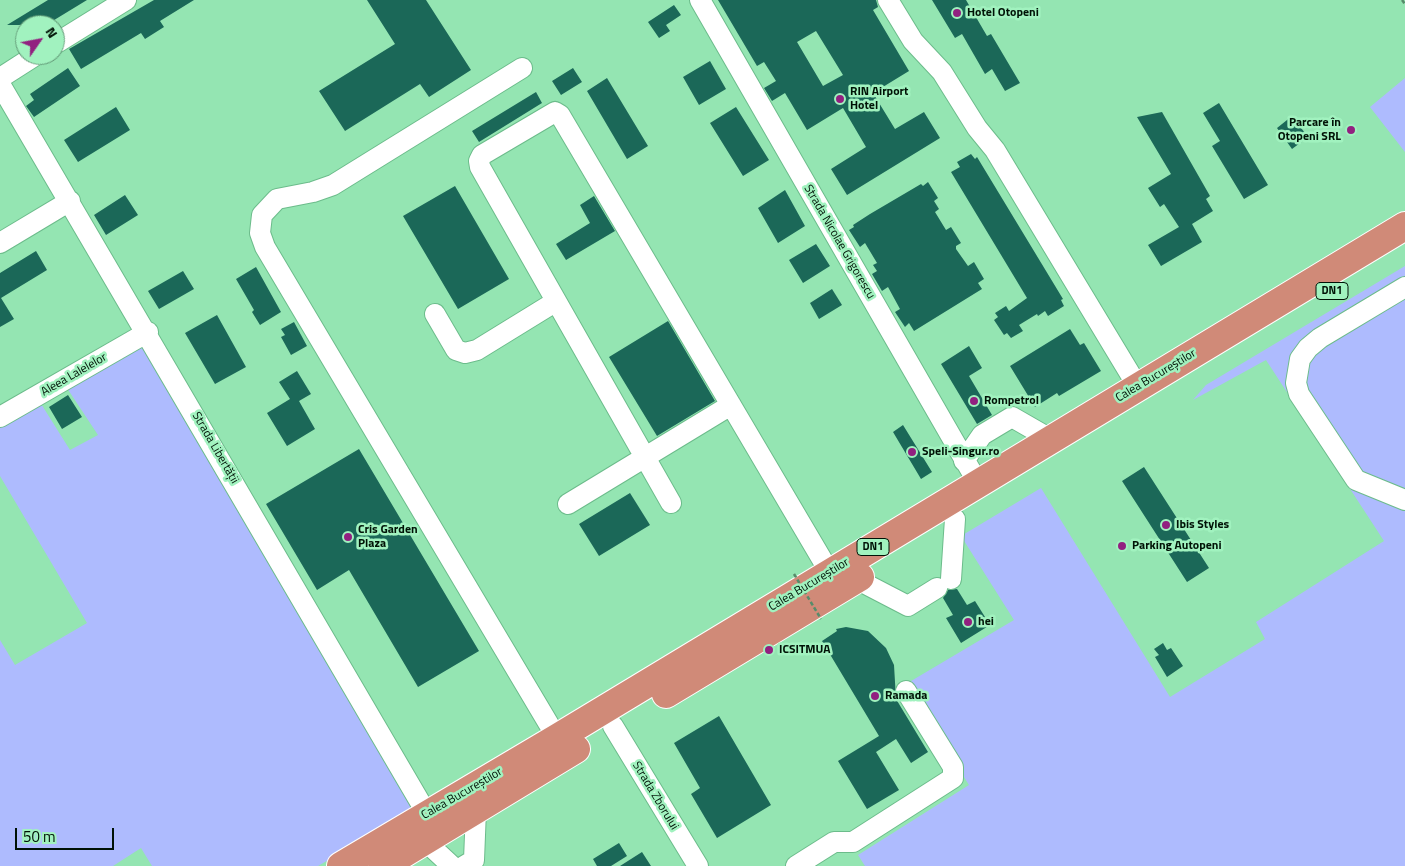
<!DOCTYPE html>
<meta charset="utf-8">
<style>
body{margin:0}
#map{position:relative;width:1405px;height:866px;overflow:hidden;background:#94e5b2;font-family:"Titillium Web",sans-serif}
canvas{display:block}
.north{position:absolute;left:15px;top:15px;width:50px;height:50px;box-sizing:border-box;background:#a1f2bf;border:1px solid #619875;border-radius:50%;rotate:57deg;font-size:14px;font-weight:700;line-height:20px;text-align:center;color:#001206}
.north::after{content:'';display:block;margin:auto;width:18px;height:22px;background:#922080;clip-path:polygon(50% 0,100% 100%,50% 72%,0 100%)}
.scale{position:absolute;left:15px;top:828px;width:99px;height:22px;box-sizing:border-box;border:2px solid #001206;border-top:0;padding-left:6px;font-size:15px;line-height:18px;white-space:nowrap;color:#001206;-webkit-text-stroke:4px #a1f2bf;paint-order:stroke}
</style>
<div id="map">
<canvas width="1405" height="866"></canvas>
<div class="north">N</div>
<div class="scale">50 m</div>
</div>
<script>
const c = document.querySelector('canvas').getContext('2d');
c.lineJoin = 'round';
function fill(path, color) { c.fillStyle = color; c.fill(path, 'evenodd'); }
const poly = rows => new Path2D(rows.map(r => 'M' + r).join(''));
function trace(path, color, width, dash) { c.strokeStyle = color; c.lineWidth = width; c.lineCap = dash ? 'butt' : 'round'; c.setLineDash(dash || []); c.stroke(path); }
function drawText(font, color, halo, rows, align = 'center') {
  c.font = font + ' "Titillium Web",sans-serif'; c.lineWidth = 5; c.setLineDash([]); c.textBaseline = 'middle'; c.strokeStyle = halo; c.fillStyle = color; for (const [text, x, y, turn = 0] of rows) {
    c.save(); c.translate(x, y); c.rotate((+turn || 0) * Math.PI / 180); c.textAlign = isNaN(turn) ? turn : align; if (halo) c.strokeText(text, 0, 0); c.fillText(text, 0, 0); c.restore();
  }
}
fill(poly([
 [1405,78,1405,152,1370,107],
 [1405,266,1405,284,1290,368,1350,477,1405,504,1405,866,865,866,858,855,969,785,906,684,1014,620,961,536,1041,488,1170,697,1265,639,1256,622,1384,541,1266,360,1193,400,1206,385],
 [1405,295,1405,495,1369,481,1302,389,1306,362,1314,350],
 [140,341,414,810,318,866,152,866,141,848,113,866,0,866,0,640,15,665,87,623,0,476,0,424,38,399,70,450,98,435,65,385]
]), '#aebbfe');
fill(poly([
 [48,0,87,0,46,25,7,25],
 [154,0,194,0,160,21,164,27,145,39,141,33,81,69,69,49],
 [367,0,426,0,471,70,429,97,420,84,345,131,319,91,395,44],
 [718,0,876,0,878,7,873,10,909,71,873,93,895,129,924,112,940,138,847,195,831,169,866,147,843,108,807,130,785,93,772,101,764,88,776,81,764,62,757,66],
 [816,31,843,75,823,86,797,42],
 [932,0,966,0,987,36,991,34,1020,83,1005,91,992,69,985,74,962,34,955,38],
 [674,5,681,15,666,25,670,31,659,38,648,22],
 [710,61,726,89,699,105,683,77],
 [68,68,80,86,34,117,26,106,34,100,30,94],
 [573,68,582,82,561,95,552,81],
 [607,78,648,146,627,159,587,91],
 [536,92,542,103,479,142,472,131],
 [1219,103,1268,185,1244,199,1212,146,1220,141,1203,113],
 [116,107,130,130,78,162,64,140],
 [736,107,769,160,743,176,710,123],
 [1162,112,1210,196,1206,199,1213,211,1192,224,1202,242,1161,266,1148,245,1179,227,1164,204,1160,207,1148,188,1171,174,1137,117],
 [1292,116,1308,137,1292,149,1277,128],
 [971,154,975,159,977,157,1063,299,1061,300,1064,306,1048,316,1045,311,1038,316,1037,314,1019,325,1023,331,1011,338,1007,333,1004,335,994,320,998,317,995,313,1006,306,1009,311,1027,298,951,172,960,167,957,162],
 [928,182,938,198,934,201,939,209,935,212,946,230,951,227,961,243,956,246,956,249,968,266,974,262,984,279,978,283,982,289,914,331,909,323,905,327,895,312,900,309,888,287,882,291,872,274,877,271,873,265,877,263,865,243,860,247,849,230,854,227,853,225,870,214,921,184,923,186],
 [455,186,509,279,458,309,403,216],
 [785,190,805,226,778,243,758,208],
 [125,195,138,215,106,235,94,215],
 [594,196,615,231,566,260,556,244,590,223,580,205],
 [816,244,830,266,803,283,789,260],
 [36,251,47,270,1,298,14,319,0,327,0,273],
 [256,267,281,312,260,325,252,312,254,310,236,279],
 [183,271,194,289,159,309,148,291],
 [832,289,842,305,819,319,810,303],
 [217,315,246,367,215,384,185,333],
 [668,321,715,401,657,436,609,357],
 [294,322,307,346,291,355,281,337,285,335,281,329],
 [1070,329,1080,345,1084,343,1101,371,1059,396,1057,393,1035,407,1010,366],
 [969,346,982,368,969,376,992,415,977,424,941,364],
 [297,371,311,394,299,401,315,429,287,446,267,413,290,399,279,382],
 [68,395,82,417,62,429,49,407],
 [903,425,932,472,921,479,893,432],
 [359,449,479,651,418,687,349,570,317,590,266,504],
 [1144,467,1209,568,1187,582,1122,481],
 [630,493,650,525,599,556,579,524],
 [957,589,967,605,975,601,990,625,961,643,946,618,953,615,943,598,948,590],
 [846,627,868,631,886,648,894,665,896,699,928,752,911,763,896,739,876,752,899,790,867,809,838,761,879,736,822,641,837,631,836,629],
 [1163,643,1167,650,1171,648,1183,666,1167,677,1155,657,1159,655,1154,649],
 [719,716,771,805,717,838,691,794,700,788,674,743],
 [619,843,627,856,611,866,597,866,593,859],
 [642,852,651,866,620,866]
]), '#1b6858');
const minor = poly([
 [700,0,978,483],
 [888,0,913,41,942,72,977,128,995,150,1138,387],
 [55,44,126,0],
 [522,68,333,185,313,192,277,199,262,215,260,233,265,247,557,738],
 [0,78,36,55],
 [0,84,427,814],
 [0,243,70,201],
 [1405,287,1320,338,1308,348,1300,359,1296,383,1299,394,1356,480,1405,500],
 [435,314,456,350,465,353,477,350,555,302],
 [0,417,148,332],
 [964,461,982,435,1012,417,1052,440],
 [671,503,480,167,479,161,482,155,555,112,560,115,830,573],
 [568,504,731,405],
 [856,579,908,606,937,588],
 [951,579,955,519],
 [613,726,698,866],
 [425,841,452,866],
 [464,866,474,860,476,810],
 [796,866,834,842,853,842,953,778,953,767,906,691]
]);
const highway = poly([
 [666,694,860,577],
 [341,866,557,738,1405,226],
 [383,866,576,749]
]);
trace(minor, '#6cbc8b', 22);
trace(highway, '#fff', 30);
trace(poly([
 [1402,0,1405,4]
]), '#568c6a', 2.5, [4, 2.5]);
trace(minor, '#fff', 20);
trace(highway, '#d08a78', 28);
trace(poly([
 [794,574,821,619]
]), '#568c6a', 2.5, [4, 2.5]);
for (const [x, y, r, color] of [
 [957,13,5,"#922080"],
 [840,99,5,"#922080"],
 [1351,130,5,"#922080"],
 [974,401,5,"#922080"],
 [912,452,5,"#922080"],
 [1166,525,5,"#922080"],
 [348,537,5,"#922080"],
 [1122,546,5,"#922080"],
 [968,622,5,"#922080"],
 [769,650,5,"#922080"],
 [875,696,5,"#922080"]
]) { const dot = new Path2D(); dot.arc(x, y, r, 0, 2 * Math.PI); c.fillStyle = color; c.fill(dot); trace(dot, '#a1f2bf', 2); }
for (const [x, y, w] of [
 [1332,291,32],
 [873,547,32]
]) { const box = new Path2D(); box.roundRect(x - w / 2, y - 8.5, w, 17, 4); c.fillStyle = '#a1f2bf'; c.fill(box); trace(box, '#001206', 1); }
drawText('bold 11px', '#001206', null, [
 ["DN1",1332,291],
 ["DN1",873,547]
]);
drawText('bold 12px', '#001206', '#a1f2bf', [
 ["Hotel Otopeni",967,13],
 ["RIN Airport",850,92],
 ["Hotel",850,106],
 ["Parcare în",1341,123,"right"],
 ["Otopeni SRL",1341,137,"right"],
 ["Rompetrol",984,401],
 ["Speli-Singur.ro",922,452],
 ["Ibis Styles",1176,525],
 ["Cris Garden",358,530],
 ["Plaza",358,544],
 ["Parking Autopeni",1132,546],
 ["hei",978,622],
 ["ICSITMUA",779,650],
 ["Ramada",885,696]
], 'left');
drawText('12px', '#001206', '#a1f2bf', [
 ["Strada Nicolae Grigorescu",839,242,60],
 ["Aleea Lalelelor",74,375,-30],
 ["Calea Bucureștilor",1156,376,-31],
 ["Strada Libertății",215,448,60],
 ["Calea Bucureștilor",809,585,-31],
 ["Calea Bucureștilor",462,794,-30],
 ["Strada Zborului",655,796,59]
]);
</script>
